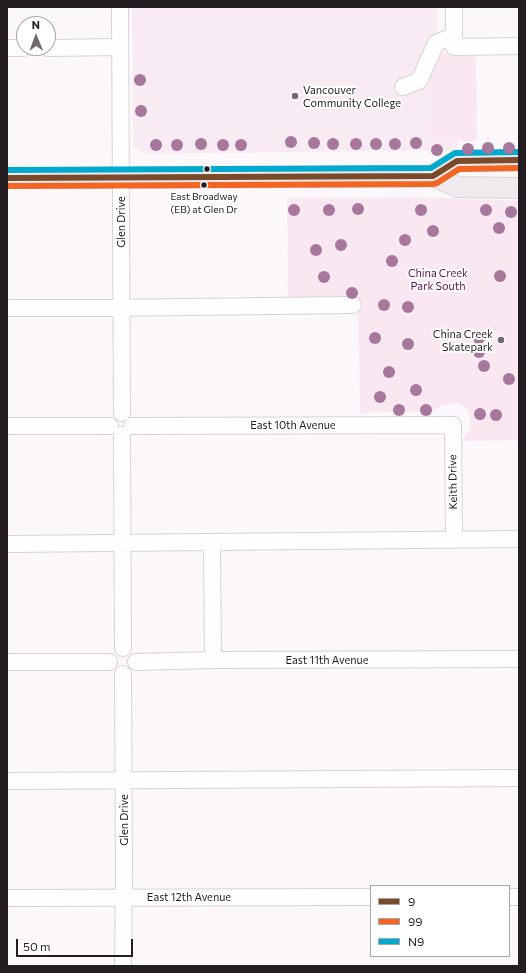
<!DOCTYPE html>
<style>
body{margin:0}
#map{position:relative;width:526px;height:973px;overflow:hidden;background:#fcf7fa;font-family:Commissioner,sans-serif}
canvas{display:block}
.frame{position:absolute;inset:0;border:8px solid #241d22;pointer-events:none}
.legend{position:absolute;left:370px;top:885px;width:140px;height:72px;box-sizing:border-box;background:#fff;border:1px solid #a7a5a7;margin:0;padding:5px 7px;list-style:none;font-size:12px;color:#241d22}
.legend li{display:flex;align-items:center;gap:8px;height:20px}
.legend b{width:20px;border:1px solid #a7a5a7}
.north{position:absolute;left:16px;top:16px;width:40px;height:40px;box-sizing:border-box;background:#fff;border:1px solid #a7a5a7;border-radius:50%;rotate:359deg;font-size:11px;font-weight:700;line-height:16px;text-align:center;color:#241d22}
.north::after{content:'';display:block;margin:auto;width:14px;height:18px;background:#70696e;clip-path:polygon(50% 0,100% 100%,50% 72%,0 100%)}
.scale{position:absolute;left:16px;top:939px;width:117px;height:18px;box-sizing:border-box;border:2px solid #241d22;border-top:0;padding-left:5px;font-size:12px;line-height:14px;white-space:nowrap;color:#241d22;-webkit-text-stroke:3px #fff;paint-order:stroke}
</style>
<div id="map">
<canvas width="526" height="973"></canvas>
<div class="frame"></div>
<ul class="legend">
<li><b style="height:5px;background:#7a4b2a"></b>9</li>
<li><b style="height:5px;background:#f26522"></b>99</li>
<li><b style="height:5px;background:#00a9ce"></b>N9</li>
</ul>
<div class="north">N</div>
<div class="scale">50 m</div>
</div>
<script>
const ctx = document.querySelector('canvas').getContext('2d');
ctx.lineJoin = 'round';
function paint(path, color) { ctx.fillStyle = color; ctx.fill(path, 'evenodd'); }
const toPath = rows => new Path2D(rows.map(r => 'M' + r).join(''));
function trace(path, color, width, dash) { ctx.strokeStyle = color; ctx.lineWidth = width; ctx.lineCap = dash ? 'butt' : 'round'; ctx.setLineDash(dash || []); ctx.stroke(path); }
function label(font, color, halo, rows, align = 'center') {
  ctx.font = font + ' Commissioner,sans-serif'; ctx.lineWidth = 4; ctx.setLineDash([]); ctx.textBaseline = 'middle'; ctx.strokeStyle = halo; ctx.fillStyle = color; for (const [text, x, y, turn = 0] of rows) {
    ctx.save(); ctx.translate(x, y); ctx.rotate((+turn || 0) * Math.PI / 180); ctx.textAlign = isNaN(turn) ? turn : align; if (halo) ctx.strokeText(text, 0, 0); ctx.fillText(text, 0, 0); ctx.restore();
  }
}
paint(toPath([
 [132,7,437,7,437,51,458,52,458,150,146,154,140,152,134,146,133,141]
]), '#f9ebf3');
paint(toPath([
 [429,54,476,54,477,141,430,141],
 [420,197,519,201,519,440,461,441,468,433,470,426,470,417,467,409,461,405,454,403,448,404,441,406,433,412,360,413,358,296,288,297,287,198]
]), '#f9e8f2');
const minor = toPath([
 [120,7,122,413],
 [454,7,454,47,519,46],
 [7,48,24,48],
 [48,48,119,47],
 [403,87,419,81,436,43,454,36],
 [7,308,103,308,353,305],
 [7,426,110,426],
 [132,426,453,425,454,540],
 [122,435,123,648],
 [212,542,213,660],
 [7,544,519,539],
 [7,662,109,662],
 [136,662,213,660,519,659],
 [123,674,124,877,123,966],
 [7,781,519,778],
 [509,897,519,897],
 [7,898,371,897]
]);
const major = toPath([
 [433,176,457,161,519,160],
 [7,178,142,178,433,176,458,187,519,188]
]);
trace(minor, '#d8d2d6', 18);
trace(major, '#d7d3d6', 22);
trace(minor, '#fffefe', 16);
trace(major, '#f0e9ed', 20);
trace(toPath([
 [7,178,433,176,457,161,519,160]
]), '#7a4b2a', 6);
trace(toPath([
 [7,186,433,184,437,183,459,169,519,168]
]), '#f26522', 6);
trace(toPath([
 [7,170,431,168,455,153,519,152]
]), '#00a9ce', 6);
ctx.fillStyle = '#a7789b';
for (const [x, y] of [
 [140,80],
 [141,111],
 [291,142],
 [314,143],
 [416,143],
 [201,144],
 [333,144],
 [356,144],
 [376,144],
 [395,144],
 [156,145],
 [177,145],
 [223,145],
 [241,145],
 [488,148],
 [509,148],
 [468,149],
 [437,150],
 [358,209],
 [294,210],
 [329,210],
 [421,210],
 [486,210],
 [511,212],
 [499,228],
 [433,231],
 [405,240],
 [341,245],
 [316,250],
 [392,261],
 [500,276],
 [324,277],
 [352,293],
 [384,305],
 [408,307],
 [375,338],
 [479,338],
 [408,344],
 [479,352],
 [484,366],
 [389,372],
 [509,379],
 [416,390],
 [380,397],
 [399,410],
 [426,410],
 [480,414],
 [496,415]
]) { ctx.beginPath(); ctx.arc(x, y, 6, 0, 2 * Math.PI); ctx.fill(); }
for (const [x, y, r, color] of [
 [295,96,4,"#70696e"],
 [207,169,3.5,"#241d22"],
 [204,185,3.5,"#241d22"],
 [501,340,4,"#70696e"]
]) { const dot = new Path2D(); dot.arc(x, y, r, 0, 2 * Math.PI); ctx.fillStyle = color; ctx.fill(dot); trace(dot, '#fff', 1.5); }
label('10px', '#241d22', '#fff', [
 ["East Broadway",204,197],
 ["(EB) at Glen Dr",204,210]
]);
label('11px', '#241d22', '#fff', [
 ["Vancouver",303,90],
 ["Community College",303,103],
 ["China Creek",493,334,"right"],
 ["Skatepark",493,347,"right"]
], 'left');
label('11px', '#241d22', '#fff', [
 ["Glen Drive",121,222,-90],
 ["East 10th Avenue",293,425],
 ["Keith Drive",453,482,-91],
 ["East 11th Avenue",327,660],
 ["Glen Drive",124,820,-90],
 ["East 12th Avenue",189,897]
]);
label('11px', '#62104e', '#fff', [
 ["China Creek",438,273],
 ["Park South",438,286]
]);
</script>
